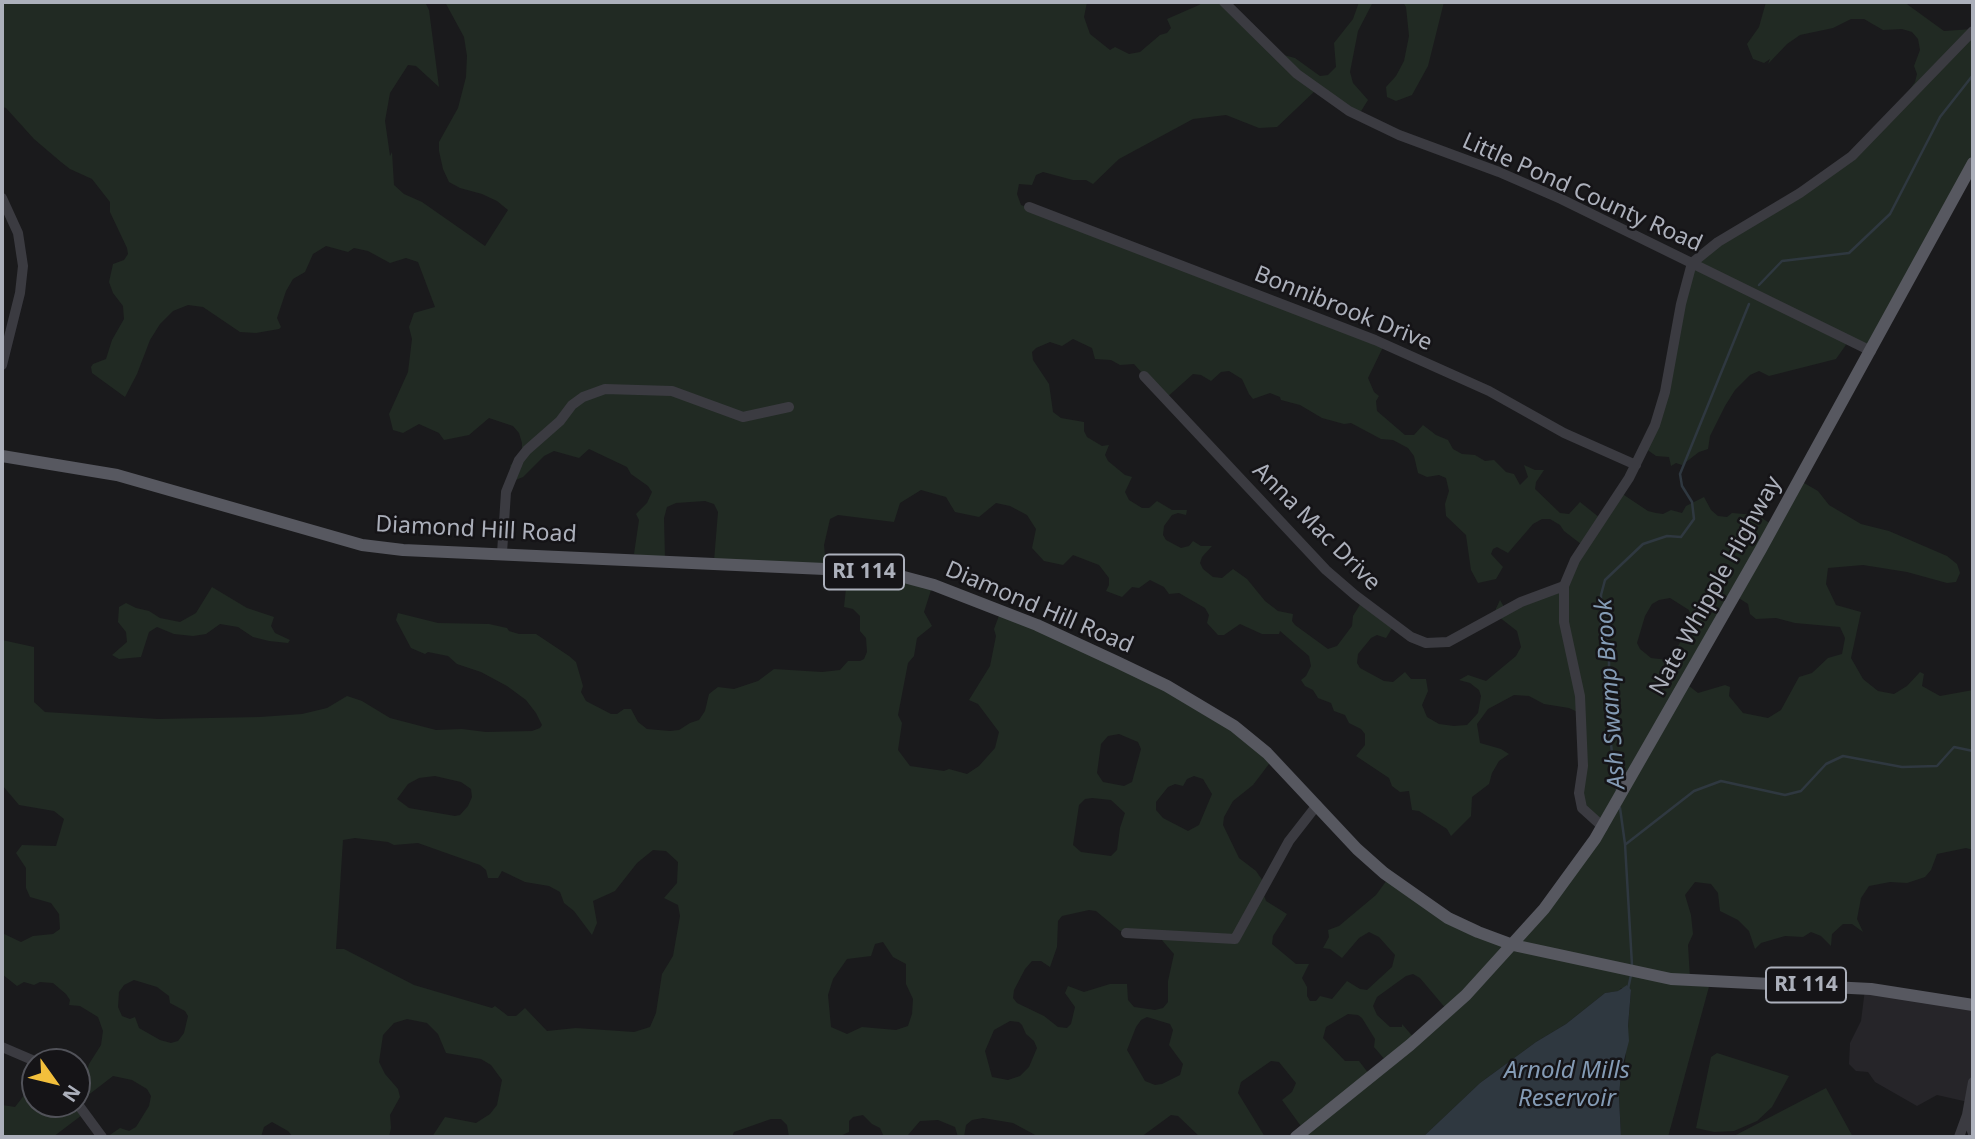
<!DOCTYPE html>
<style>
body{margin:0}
#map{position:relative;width:1975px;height:1139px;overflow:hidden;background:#1a1a1c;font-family:"Noto Sans",sans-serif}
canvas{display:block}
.frame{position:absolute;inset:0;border:4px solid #acb0bb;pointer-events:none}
.north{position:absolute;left:21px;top:1048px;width:70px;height:70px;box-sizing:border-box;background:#151417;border:2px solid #515259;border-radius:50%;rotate:124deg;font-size:19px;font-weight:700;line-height:28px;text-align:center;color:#acb0bb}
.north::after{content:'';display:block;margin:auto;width:24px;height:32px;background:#f2bf3c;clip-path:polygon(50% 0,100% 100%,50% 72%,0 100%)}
</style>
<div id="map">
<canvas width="1975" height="1139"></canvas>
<div class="frame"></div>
<div class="north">N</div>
</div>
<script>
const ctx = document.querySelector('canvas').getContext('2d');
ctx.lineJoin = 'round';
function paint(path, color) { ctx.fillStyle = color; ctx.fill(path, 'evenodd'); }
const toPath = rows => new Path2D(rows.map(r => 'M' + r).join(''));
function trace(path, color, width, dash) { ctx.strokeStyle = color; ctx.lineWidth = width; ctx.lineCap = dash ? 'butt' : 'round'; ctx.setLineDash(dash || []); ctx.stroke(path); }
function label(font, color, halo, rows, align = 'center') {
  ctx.font = font + ' "Noto Sans",sans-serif'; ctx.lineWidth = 5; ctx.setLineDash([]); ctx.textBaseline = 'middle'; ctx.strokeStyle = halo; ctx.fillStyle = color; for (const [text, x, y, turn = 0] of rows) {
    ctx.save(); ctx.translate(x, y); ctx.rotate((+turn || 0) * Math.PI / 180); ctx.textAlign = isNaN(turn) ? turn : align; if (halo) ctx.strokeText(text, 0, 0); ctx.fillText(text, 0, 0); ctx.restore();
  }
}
paint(toPath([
 [1865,989,1973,1005,1973,1082,1968,1102,1937,1095,1917,1106,1875,1082,1868,1072,1856,1071,1849,1064,1850,1043,1861,1021]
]), '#262529');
paint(toPath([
 [2,2,425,2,429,10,439,87,416,66,408,65,390,93,385,121,390,156,392,152,394,185,404,194,422,202,485,246,508,210,497,201,482,194,460,188,449,182,443,169,439,151,439,142,458,108,466,77,467,56,464,37,445,2,1087,2,1084,17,1090,34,1110,50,1115,47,1129,54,1140,52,1160,35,1167,33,1171,28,1167,19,1199,5,1203,2,1222,2,1276,53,1295,58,1320,76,1328,75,1336,67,1334,43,1353,19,1359,2,1373,2,1358,31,1350,72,1353,83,1368,100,1358,116,1316,90,1277,127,1259,128,1226,115,1193,119,1119,159,1093,184,1086,180,1073,180,1043,172,1036,175,1032,185,1019,184,1017,194,1021,205,1384,345,1368,378,1374,392,1379,396,1376,401,1377,411,1405,435,1414,435,1423,425,1436,435,1448,440,1453,449,1462,454,1475,455,1485,461,1494,460,1506,472,1514,474,1520,485,1528,477,1524,465,1535,470,1544,470,1536,482,1535,489,1560,513,1569,514,1580,502,1600,518,1618,491,1648,511,1656,513,1663,514,1671,510,1682,513,1686,506,1704,497,1711,510,1718,516,1727,517,1732,513,1757,515,1771,524,1797,479,1818,491,1829,505,1861,524,1889,531,1947,556,1957,564,1960,573,1956,582,1947,583,1907,572,1863,565,1828,568,1826,584,1836,605,1861,612,1851,658,1863,679,1878,691,1894,694,1907,686,1920,672,1924,674,1922,686,1940,696,1973,690,1973,850,1966,848,1937,854,1931,870,1925,877,1907,883,1890,882,1869,886,1861,898,1857,919,1863,932,1852,924,1843,924,1832,934,1831,946,1821,936,1811,932,1803,937,1785,936,1761,943,1755,949,1749,931,1738,920,1720,911,1718,893,1711,884,1695,882,1685,895,1691,915,1693,934,1688,945,1690,978,1710,983,1668,1137,1621,1137,1619,1097,1621,1072,1625,1063,1631,990,1621,988,1619,991,1605,993,1566,1024,1536,1042,1480,1083,1423,1137,1293,1137,1303,1129,1282,1100,1292,1092,1296,1083,1279,1062,1271,1061,1241,1082,1238,1093,1265,1137,1200,1137,1178,1116,1171,1115,1141,1137,1039,1137,1013,1123,983,1118,972,1120,966,1125,964,1137,958,1137,955,1127,938,1120,920,1121,908,1135,884,1137,880,1128,872,1124,863,1115,853,1117,849,1121,849,1132,838,1137,789,1137,787,1125,781,1119,771,1119,734,1132,732,1137,432,1137,445,1117,476,1123,490,1114,497,1105,502,1080,491,1065,481,1059,446,1053,438,1034,427,1023,407,1019,394,1023,383,1035,379,1062,385,1074,398,1089,400,1097,390,1115,391,1128,389,1137,293,1137,288,1131,272,1122,264,1127,261,1137,107,1137,120,1128,129,1131,136,1127,149,1106,151,1096,147,1089,132,1080,113,1076,78,1103,82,1115,53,1137,2,1137,2,1105,15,1107,35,1081,35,1104,77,1104,77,1084,84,1081,89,1064,101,1045,103,1031,98,1017,80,1006,69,1005,70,1000,66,994,53,983,40,982,34,985,24,982,17,986,2,974,2,933,21,942,33,936,53,934,60,929,59,914,51,903,30,897,26,888,26,868,16,853,22,845,56,846,64,819,54,811,19,805,3,786,2,640,34,647,34,702,45,712,158,719,260,717,302,714,327,708,347,696,362,701,390,718,436,730,462,729,486,732,532,731,540,728,542,725,536,713,526,700,507,686,481,672,457,664,448,656,428,652,425,654,411,648,396,620,398,613,438,623,489,624,507,628,509,631,519,634,536,634,569,656,576,662,583,686,581,692,586,701,611,714,617,714,624,709,631,709,638,722,647,729,670,731,679,730,690,723,699,720,705,711,709,694,718,687,734,689,758,681,774,669,822,672,840,670,848,661,860,661,864,659,867,652,866,638,860,631,860,616,853,609,844,607,848,569,932,587,924,612,932,626,917,638,914,656,908,663,898,715,902,723,898,750,910,766,944,771,949,769,967,774,979,766,995,748,999,732,978,704,969,700,990,666,996,636,994,629,1000,613,1112,662,1233,726,1272,760,1253,785,1233,801,1224,817,1223,825,1239,858,1256,871,1265,884,1262,890,1266,901,1287,914,1273,936,1272,944,1296,964,1309,964,1302,978,1307,987,1307,996,1310,1001,1316,1001,1320,996,1332,999,1347,981,1360,989,1367,990,1392,967,1395,955,1379,937,1369,932,1359,938,1342,958,1330,949,1323,948,1329,937,1328,930,1339,926,1376,895,1387,880,1511,945,1601,827,1582,806,1582,714,1569,708,1544,704,1529,696,1514,695,1488,709,1477,724,1480,743,1501,749,1509,754,1499,761,1492,773,1489,784,1472,797,1471,816,1451,836,1447,829,1419,811,1412,810,1409,791,1400,792,1392,786,1389,778,1356,756,1365,745,1365,734,1361,729,1349,723,1345,715,1334,711,1331,703,1318,698,1313,690,1305,686,1301,680,1306,676,1311,666,1309,656,1280,631,1279,634,1262,634,1240,624,1224,635,1218,635,1207,623,1209,615,1205,608,1179,593,1169,594,1164,587,1150,580,1139,588,1132,587,1122,597,1106,591,1109,585,1109,578,1099,565,1073,555,1063,565,1044,561,1032,548,1036,529,1027,515,1010,506,996,503,979,517,955,512,946,497,921,490,900,503,894,522,838,515,830,519,824,545,826,566,714,561,718,512,714,504,705,501,676,503,667,507,664,518,665,559,634,554,639,520,636,514,647,503,652,492,648,486,631,474,627,467,589,449,579,458,554,451,544,456,523,477,513,481,514,474,510,466,522,450,522,443,519,433,513,426,489,418,469,435,444,440,439,433,419,424,403,433,393,430,389,414,408,372,412,339,409,327,414,313,435,307,418,262,406,258,390,263,368,251,354,248,348,252,326,246,313,254,305,272,293,279,286,291,277,318,281,327,279,329,256,333,240,332,203,307,188,305,173,311,160,324,150,340,137,374,125,397,92,373,91,367,93,364,106,359,112,340,124,319,123,306,113,293,109,282,113,264,124,260,128,254,127,248,110,212,110,202,92,179,70,169,61,162,34,139,6,108,2,107],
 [1073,339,1092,348,1095,359,1111,360,1120,365,1134,364,1165,399,1193,374,1201,375,1211,381,1221,372,1229,371,1242,379,1249,394,1253,399,1270,393,1280,397,1281,400,1300,405,1322,418,1344,424,1351,423,1381,439,1393,440,1408,448,1414,456,1418,473,1427,477,1439,475,1446,478,1449,491,1445,504,1446,516,1466,535,1471,570,1478,583,1496,579,1503,567,1491,554,1493,549,1497,547,1508,553,1533,524,1542,519,1550,519,1560,525,1564,531,1581,544,1559,586,1504,607,1500,600,1494,613,1517,631,1521,647,1516,656,1486,681,1468,675,1459,680,1470,683,1479,690,1481,696,1478,713,1467,725,1454,726,1439,724,1427,717,1422,705,1428,691,1426,679,1411,679,1405,672,1393,682,1384,681,1360,668,1357,663,1358,654,1371,638,1377,635,1386,638,1394,625,1361,603,1353,616,1352,626,1337,646,1328,649,1295,625,1292,621,1293,614,1278,611,1265,601,1247,579,1233,569,1222,578,1213,577,1203,569,1200,563,1202,557,1212,546,1201,546,1193,541,1189,546,1181,548,1166,540,1163,535,1164,526,1172,515,1178,513,1186,515,1187,510,1172,510,1157,501,1149,508,1142,508,1129,500,1125,492,1132,477,1125,475,1108,461,1105,455,1109,445,1102,446,1087,437,1084,431,1084,422,1061,418,1053,412,1049,384,1033,360,1032,352,1036,348,1050,342,1062,346],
 [1734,595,1748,604,1750,614,1756,619,1776,618,1795,623,1840,627,1845,638,1842,654,1828,658,1812,673,1799,677,1781,710,1768,718,1743,713,1729,696,1730,687,1725,685,1698,693,1684,682],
 [1670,598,1689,610,1691,616,1687,630,1672,657,1668,660,1651,658,1640,649,1637,643,1645,616,1652,604,1659,600],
 [1119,734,1138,742,1141,749,1132,782,1124,786,1103,782,1097,773,1101,744,1108,736],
 [435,776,461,782,471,789,472,797,468,806,460,815,455,816,409,808,397,799,408,784,419,778],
 [1194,776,1203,779,1212,794,1199,825,1188,831,1163,818,1156,810,1156,802,1168,787,1175,784,1183,786,1187,779],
 [1092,798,1111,800,1125,813,1120,828,1117,850,1111,856,1081,852,1073,845,1079,805,1085,799],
 [355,838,388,842,394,845,418,843,480,865,486,870,488,878,498,878,502,871,525,882,549,886,560,892,564,903,574,911,592,935,597,923,593,901,615,891,637,863,653,850,666,851,678,862,677,883,664,898,678,905,680,916,673,956,662,974,656,1013,650,1027,634,1032,576,1028,547,1031,525,1008,516,1016,508,1016,495,1006,492,1008,414,985,344,949,336,949,343,840],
 [1089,910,1096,911,1120,931,1138,931,1161,939,1174,954,1168,981,1168,1002,1163,1008,1155,1010,1134,1007,1128,1000,1127,984,1110,984,1084,992,1068,986,1065,993,1075,1007,1071,1024,1067,1028,1058,1027,1044,1016,1017,1003,1013,998,1014,990,1025,969,1032,961,1041,961,1050,967,1057,947,1058,921,1062,916],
 [883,942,893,957,906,964,906,984,913,999,912,1014,908,1026,896,1030,862,1027,847,1034,831,1027,828,995,833,979,847,959,871,956,875,944],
 [1413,974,1420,978,1447,1010,1415,1039,1402,1024,1402,1027,1390,1027,1377,1015,1373,1006,1377,997,1406,976],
 [134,980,157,987,169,996,170,1003,185,1011,188,1016,184,1033,178,1041,171,1043,160,1040,139,1028,135,1017,130,1019,122,1016,118,1007,119,992,124,985],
 [1348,1014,1358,1015,1362,1018,1375,1039,1374,1047,1386,1061,1369,1074,1359,1061,1345,1061,1323,1038,1326,1027],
 [1147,1017,1170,1024,1173,1030,1169,1045,1183,1064,1180,1075,1162,1084,1155,1085,1145,1081,1127,1050,1136,1027,1141,1020],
 [1010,1021,1019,1022,1022,1025,1026,1034,1034,1041,1037,1048,1029,1067,1020,1076,1008,1080,992,1077,985,1051,994,1030],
 [1403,2,1444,2,1428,66,1412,95,1396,101,1387,97,1386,87,1396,76,1404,61,1409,36,1406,7],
 [1766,2,1904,2,1944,31,1973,29,1973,158,1868,348,1848,342,1836,359,1769,376,1759,371,1750,375,1735,390,1725,406,1710,436,1708,449,1699,452,1682,465,1676,463,1671,466,1669,457,1656,456,1642,446,1653,426,1691,264,1848,161,1896,109,1915,82,1917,74,1914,66,1920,50,1918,39,1912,32,1902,29,1883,30,1864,19,1851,19,1833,28,1800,35,1787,44,1768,64,1770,59,1764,63,1753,59,1747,44,1759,27],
 [212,587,247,608,274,617,271,626,275,633,290,640,288,643,269,641,253,637,238,627,220,624,206,634,193,636,174,634,157,627,149,632,141,657,119,659,112,655,127,642,126,632,118,622,119,607,126,603,136,608,149,611,160,618,180,622,196,613],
 [1717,1053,1789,1076,1772,1107,1757,1121,1734,1131,1714,1132,1696,1128,1711,1057],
 [1826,1088,1853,1137,1732,1137]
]), '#212a23');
paint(toPath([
 [1627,985,1631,990,1628,1026,1629,1041,1621,1072,1619,1097,1621,1137,1423,1137,1480,1083,1536,1042,1566,1024,1605,993,1618,991]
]), '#2f3840');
trace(toPath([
 [1759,285,1782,261,1849,253,1890,214,1940,117,1973,75],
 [1617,791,1609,729,1609,646,1601,626,1601,595,1605,580,1643,544,1667,536,1681,537,1694,519,1692,502,1682,486,1680,474,1749,304],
 [1620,808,1625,844,1632,965],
 [1626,844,1694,791,1721,781,1785,795,1801,791,1826,764,1843,756,1902,767,1937,766,1954,747,1973,751],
 [1628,989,1631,975]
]), '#2f3840', 2.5);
trace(toPath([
 [1224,2,1297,74,1349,111,1399,135,1499,172,1561,199,1871,351],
 [2,198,18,233,23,266,20,293,2,365],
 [1029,207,1375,340,1489,391,1564,433,1636,465],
 [1144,376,1326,570,1355,595,1411,637,1426,643,1448,642,1521,602,1564,586],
 [502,553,506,492,519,460,527,450,560,421,572,405,583,397,605,389,672,391,743,417,789,407],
 [1603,827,1582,808,1579,793,1583,766,1580,696,1564,622,1564,586,1575,560,1629,478,1655,425,1665,392,1681,304,1692,263,1718,242,1800,193,1852,156,1973,31],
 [1126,933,1235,939,1289,841,1317,805],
 [2,1047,37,1062],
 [77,1103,102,1137],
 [1967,1115,1973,1082],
 [1959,1137,1967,1115,1973,1134]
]), '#3b3b41', 10);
trace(toPath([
 [2,456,117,475,362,545,403,550,847,570,904,577,934,585,1037,625,1117,662,1167,686,1234,726,1267,753,1357,849,1384,873,1448,918,1478,932,1513,945,1671,979,1871,989,1973,1005],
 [1296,1137,1410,1045,1466,995,1544,909,1595,839,1761,549,1973,163]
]), '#575860', 12);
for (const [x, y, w] of [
 [864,572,80],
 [1806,985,80]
]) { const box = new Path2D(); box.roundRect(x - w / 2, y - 17.5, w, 35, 5); ctx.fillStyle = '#151417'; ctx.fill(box); trace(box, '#acb0bb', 2); }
label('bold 21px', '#acb0bb', null, [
 ["RI 114",864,572],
 ["RI 114",1806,985]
]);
label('23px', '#acb0bb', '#151417', [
 ["Little Pond County Road",1582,193,24],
 ["Bonnibrook Drive",1343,309,22],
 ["Anna Mac Drive",1316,527,45],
 ["Diamond Hill Road",476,530,3],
 ["Nate Whipple Highway",1716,586,-61],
 ["Diamond Hill Road",1039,608,23]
]);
label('italic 24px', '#849bb5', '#151417', [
 ["Ash Swamp Brook",1611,694,-94],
 ["Arnold Mills",1567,1071],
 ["Reservoir",1567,1099]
]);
</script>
